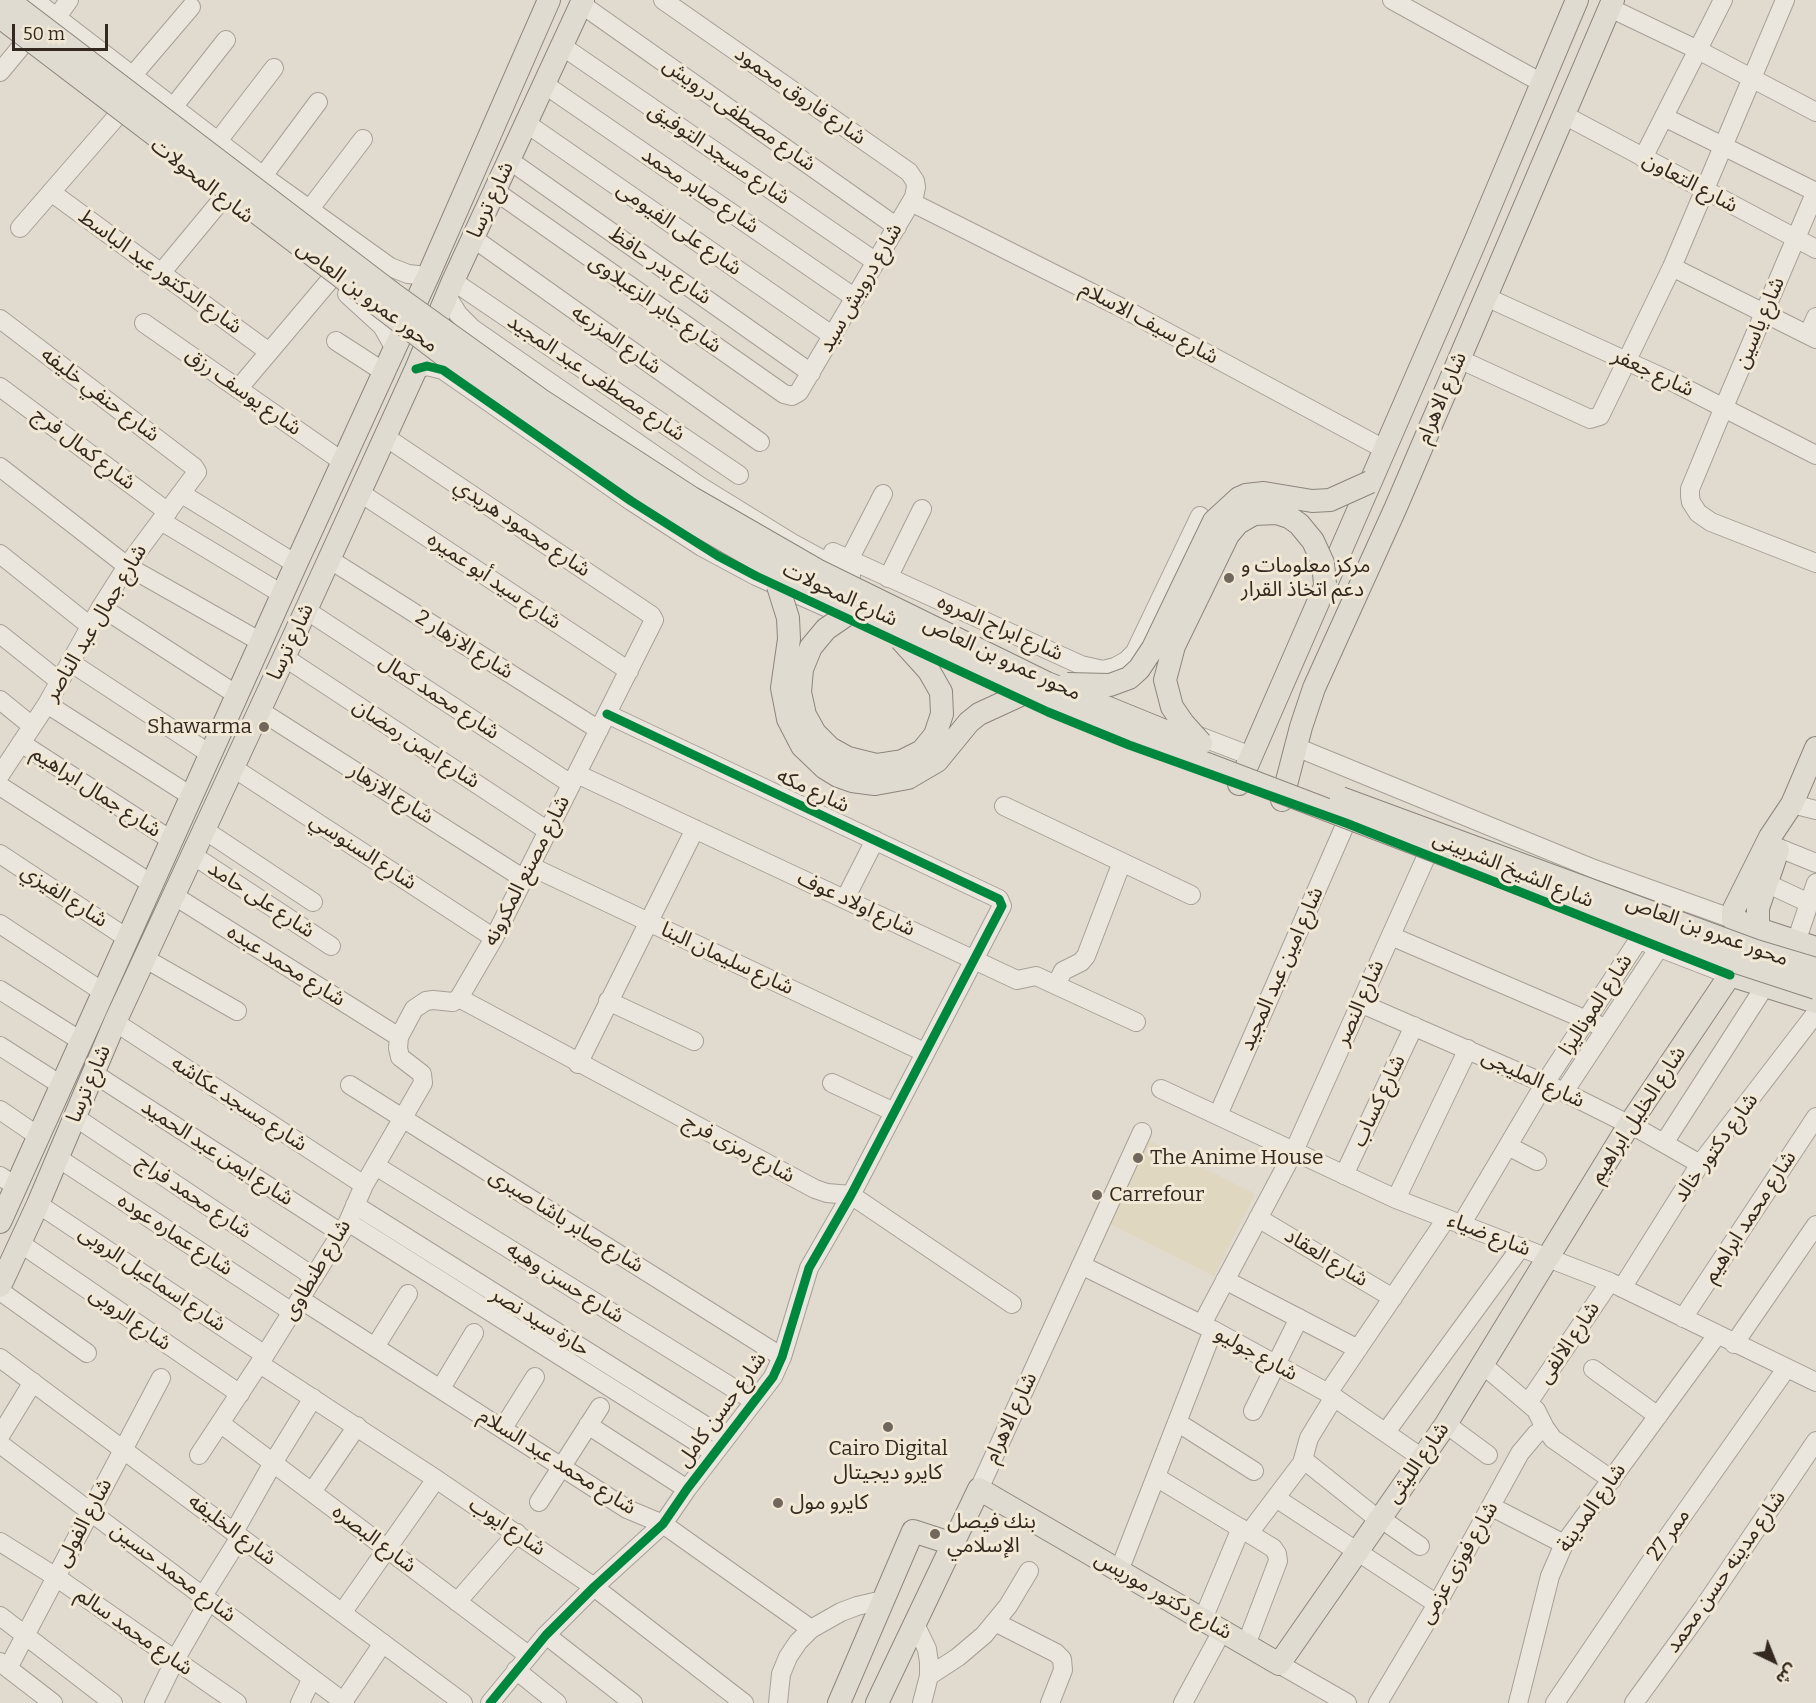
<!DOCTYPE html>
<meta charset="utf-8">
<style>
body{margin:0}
#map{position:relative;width:1816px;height:1703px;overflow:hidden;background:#e1dace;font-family:Bitter,"Noto Sans Arabic",serif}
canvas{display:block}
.north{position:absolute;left:1744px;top:1631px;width:60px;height:60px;-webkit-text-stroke:4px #f1e8d5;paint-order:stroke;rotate:137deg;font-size:16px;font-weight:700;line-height:24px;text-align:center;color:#342920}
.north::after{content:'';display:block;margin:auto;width:21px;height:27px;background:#342920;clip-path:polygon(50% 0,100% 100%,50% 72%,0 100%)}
.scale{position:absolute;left:12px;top:24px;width:96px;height:27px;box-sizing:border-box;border:3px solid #342920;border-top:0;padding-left:8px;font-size:18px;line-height:21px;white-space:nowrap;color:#342920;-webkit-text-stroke:4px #f1e8d5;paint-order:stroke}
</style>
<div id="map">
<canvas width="1816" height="1703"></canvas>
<div class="north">ش</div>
<div class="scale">50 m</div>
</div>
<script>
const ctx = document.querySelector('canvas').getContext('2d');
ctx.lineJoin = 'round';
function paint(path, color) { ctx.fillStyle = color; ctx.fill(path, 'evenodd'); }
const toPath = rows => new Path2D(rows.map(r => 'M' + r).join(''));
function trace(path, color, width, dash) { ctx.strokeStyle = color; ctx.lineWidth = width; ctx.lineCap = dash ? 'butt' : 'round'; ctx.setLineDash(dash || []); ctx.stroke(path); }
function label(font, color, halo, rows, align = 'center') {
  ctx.font = font + ' Bitter,"Noto Sans Arabic",serif'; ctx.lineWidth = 6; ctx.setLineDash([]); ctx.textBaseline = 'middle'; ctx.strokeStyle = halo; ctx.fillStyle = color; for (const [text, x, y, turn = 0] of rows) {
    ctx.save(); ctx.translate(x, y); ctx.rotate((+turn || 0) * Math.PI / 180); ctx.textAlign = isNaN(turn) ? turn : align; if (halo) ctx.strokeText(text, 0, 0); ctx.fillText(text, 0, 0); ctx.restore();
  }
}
paint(toPath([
 [1134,1133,1255,1194,1214,1276,1092,1215]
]), '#dfd7c0');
const minor = toPath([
 [34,0,263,176,390,267,408,274,428,276],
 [1392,0,1542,83],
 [581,4,897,227],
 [1610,8,1698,50,1816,112],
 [57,17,69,0],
 [562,46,876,262],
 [0,72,25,42],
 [133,75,191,7],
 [544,84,855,298],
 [174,106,226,40],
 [1564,115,1816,249],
 [1664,117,1816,192],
 [526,123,833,336],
 [218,141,274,68],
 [1643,158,1723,0],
 [509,160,811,373],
 [263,176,318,102],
 [495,191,784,394,792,396,799,392,914,197,916,187,915,181,909,172,663,0],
 [1816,191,1724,407,1690,489,1690,496,1691,502,1698,513,1711,522,1816,563],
 [51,192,269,352],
 [911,202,1126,310,1384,449],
 [309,210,363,139],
 [20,228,118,115],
 [473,238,760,442],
 [1672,267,1816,339],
 [161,273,224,197],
 [453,281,739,475],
 [347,294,382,326,394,347],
 [447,296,458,314,473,329,698,485,792,543,851,575],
 [1486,297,1677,384,1816,455],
 [0,319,194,467,197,472,127,566,101,607,47,704,0,775],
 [144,323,343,462],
 [1808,335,1816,317],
 [336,341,384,372],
 [1459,359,1590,419,1600,416,1672,267,1785,0],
 [416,369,427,366,443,370,631,501,702,547,756,576,828,608],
 [0,387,168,512],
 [238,389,330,280],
 [0,467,127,566,261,642],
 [359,492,629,671],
 [182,494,296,564],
 [161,521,282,594],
 [833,552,1081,665,1103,670,1115,667,1126,661,1135,652,1200,516],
 [0,554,90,626],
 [329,559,599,730],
 [849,560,883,494],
 [888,578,922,509],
 [101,607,237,695],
 [306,610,571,784],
 [0,634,59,681],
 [284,657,548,831],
 [70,662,210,754],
 [0,700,32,726],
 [47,704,191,796],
 [259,710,524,879],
 [1191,733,1251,756],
 [21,743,171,840],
 [1296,747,1594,869,1733,919],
 [232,767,494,938],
 [577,774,1017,980,1036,976,1136,1022],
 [0,786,152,884],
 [1792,804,1816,810],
 [1004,806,1191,895],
 [203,829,313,902],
 [1779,848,1816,863],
 [0,854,127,938],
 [191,854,331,946],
 [530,866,924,1052],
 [1766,883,1809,903],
 [173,895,399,1037],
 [845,899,875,840],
 [0,924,103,992],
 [1391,936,1605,1028],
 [1642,941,1730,975],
 [1796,942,1816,883],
 [144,958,237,1011],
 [1056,985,1063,971,1081,962,1086,956,1122,862],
 [0,990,81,1041],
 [459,998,815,1189,827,1193,851,1195,1012,1304],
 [608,1001,694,1041],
 [1360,1003,1564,1092,1644,1132,1700,1164],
 [115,1022,364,1185],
 [0,1046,61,1085],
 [578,1064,695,829],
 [93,1073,341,1233],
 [832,1083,894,1112],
 [350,1085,782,1357],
 [1161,1089,1396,1199,1610,1282,1816,1382],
 [1564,1092,1659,948],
 [0,1110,38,1136],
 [1218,1115,1346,823],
 [75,1117,314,1277],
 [1664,1143,1765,986],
 [1508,1146,1537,1161],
 [58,1158,292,1312],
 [376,1166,754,1401],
 [1344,1175,1414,1026],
 [0,1176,17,1187],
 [1396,1199,1468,1049],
 [38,1204,265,1355],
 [355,1205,725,1438],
 [1258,1218,1393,1298],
 [348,1222,714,1453],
 [1461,1225,1545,1083,1639,939],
 [20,1243,240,1394],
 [1081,1265,1213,1330,1328,1393,1422,1458],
 [1225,1280,1358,1349],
 [1622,1288,1700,1164,1816,1013],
 [0,1291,87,1353],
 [300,1299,627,1509,663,1524,811,1629],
 [1683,1318,1816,1117],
 [1202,1324,1294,1151,1427,855],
 [1734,1344,1816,1225],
 [375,1347,408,1294],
 [0,1358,463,1703],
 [260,1364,436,1479,594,1587,744,1703],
 [1483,1365,1536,1410,1545,1428,1553,1439,1612,1480],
 [1593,1369,1658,1416],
 [441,1388,474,1333],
 [1328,1393,1446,1219],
 [1528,1403,1610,1282],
 [1253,1411,1299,1318],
 [1177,1422,1254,1471],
 [220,1423,528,1655],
 [1446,1424,1488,1455],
 [588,1425,687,1489],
 [503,1428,535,1377],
 [1386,1432,1521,1247],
 [0,1436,33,1382],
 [0,1444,345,1703],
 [199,1455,265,1355,348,1222,364,1185,423,1083,422,1074,400,1057,398,1048,399,1037,414,1009,426,1001,433,1000,453,1002,459,998,494,938,654,620,651,615,384,436],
 [1304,1460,1379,1520],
 [1156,1477,1273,1548,1277,1554,1278,1561,1246,1645],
 [979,1489,1142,1132],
 [312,1492,357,1426],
 [1276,1498,1437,1604],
 [539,1502,600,1407],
 [1492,1507,1564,1544],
 [1380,1518,1420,1546],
 [234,1532,273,1463,313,1398],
 [1249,1533,1302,1463,1309,1438,1334,1397],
 [0,1542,56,1577,237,1703],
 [1119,1571,1213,1330],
 [203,1596,240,1537],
 [457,1602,517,1533],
 [342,1613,436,1479],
 [0,1616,113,1703],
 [1203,1619,1241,1528],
 [995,1622,1056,1653,1062,1659,1063,1670,1050,1703],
 [915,1624,927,1649,929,1662,929,1676,922,1703],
 [546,1635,633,1703],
 [0,1662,53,1703],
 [1279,1664,1347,1703],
 [8,1668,161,1378],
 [516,1670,557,1703],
 [929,1676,958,1657,984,1635,1008,1606,1029,1571],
 [343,1702,383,1643],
 [154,1703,175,1660,209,1601],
 [300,1703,312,1678],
 [490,1703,546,1635,594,1587,663,1524,687,1489,773,1377,782,1357,809,1268,851,1195,1002,906,999,899,607,714],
 [778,1703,781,1674,788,1657,798,1642,811,1629,841,1612,857,1606,883,1600],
 [1183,1703,1222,1631],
 [1378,1703,1437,1604,1520,1453,1536,1434,1545,1428],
 [1518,1703,1550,1576,1564,1544,1717,1335],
 [1555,1703,1664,1542,1786,1369],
 [1634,1703,1703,1608,1816,1441]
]);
const major = toPath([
 [1816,748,1792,804,1770,837,1733,911,1733,919,1758,929,1816,948],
 [1239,784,1475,242,1577,0],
 [1282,800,1301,727,1314,688,1396,507,1613,0],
 [1758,929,1758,908,1778,850],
 [0,1222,296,564,428,276,549,0],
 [0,1286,38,1204,115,1022,306,610,416,369,453,281,583,0],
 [839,1703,913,1531,953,1544],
 [877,1703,979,1489,1279,1664,1446,1424,1629,1125,1730,975,1816,1002]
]);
trace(minor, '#a6a097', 20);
trace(major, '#8c857d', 24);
trace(minor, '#eae6de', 18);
trace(major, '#e0dbd1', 22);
const majorBridge = toPath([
 [8,0,396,296,488,362,541,400,692,498,817,570,1047,683,1192,742],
 [0,17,475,379,680,515,779,572,889,628,1076,714,1663,938,1816,988],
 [778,586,788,618,789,639,782,688,788,719,802,746,825,768,838,776,852,781,875,784,908,778,937,761,969,722,979,714,1029,691],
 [845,616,826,629,811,647,802,669,800,692,805,715,815,733,830,748,848,758,876,765,902,761,922,751,935,735,942,714,941,692,929,671,901,640],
 [1067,684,1110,685,1129,678,1139,669,1153,648,1214,521,1239,498,1246,495,1264,493,1312,501,1330,500,1370,482],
 [1201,743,1183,723,1172,707,1165,680,1174,646,1228,535,1238,523,1254,514,1277,513,1289,517,1299,524,1313,541,1323,563,1325,584],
 [1341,798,1756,951,1816,969]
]);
trace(majorBridge, '#8c857d', 24, []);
trace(majorBridge, '#e0dbd1', 22);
trace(toPath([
 [416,369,427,366,443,370,631,501,718,556,756,576,1048,712,1129,745,1346,823,1730,975],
 [490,1703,546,1635,594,1587,663,1524,687,1489,773,1377,782,1357,809,1268,851,1195,1002,906,999,899,607,714]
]), '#00873e', 9);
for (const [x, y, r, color] of [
 [1229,578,6,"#71675d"],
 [264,727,6,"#71675d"],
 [1138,1158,6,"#71675d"],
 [1097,1195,6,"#71675d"],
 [888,1427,6,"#71675d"],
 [778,1503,6,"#71675d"],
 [935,1534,6,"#71675d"]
]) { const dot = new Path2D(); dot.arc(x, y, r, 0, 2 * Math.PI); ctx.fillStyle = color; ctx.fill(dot); trace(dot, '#f1e8d5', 2); }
label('21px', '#342920', '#f1e8d5', [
 ["شارع فاروق محمود",800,96,35],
 ["شارع مصطفى درويش",739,115,35],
 ["شارع مسجد التوفيق",719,154,34],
 ["شارع المحولات",202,181,38],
 ["شارع التعاون",1690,183,28],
 ["شارع صابر محمد",700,191,34],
 ["شارع ترسا",491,200,-65],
 ["شارع على الفيومى",679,229,35],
 ["شارع بدر حافظ",660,266,35],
 ["شارع الدكتور عبد الباسط",160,272,36],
 ["شارع درويش سيد",861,288,-60],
 ["محور عمرو بن العاص",367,297,37],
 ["شارع جابر الزعبلاوى",655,304,35],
 ["شارع سيف الاسلام",1149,323,28],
 ["شارع ياسين",1760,323,-67],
 ["شارع المزرعه",616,340,35],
 ["شارع جعفر",1653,373,25],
 ["شارع مصطفى عبد المجيد",596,378,34],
 ["شارع يوسف رزق",243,392,35],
 ["شارع حنفي خليفه",100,395,37],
 ["شارع الاهرام",1442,398,-67],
 ["شارع كمال فرج",84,449,37],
 ["شارع محمود هريدي",522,528,34],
 ["شارع سيد أبو عميره",494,581,34],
 ["شارع المحولات",840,595,25],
 ["شارع جمال عبد الناصر",96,623,-59],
 ["شارع ابراج المروه",1000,628,24],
 ["شارع ترسا",291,642,-65],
 ["شارع الازهار 2",464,645,32],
 ["محور عمرو بن العاص",1002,659,25],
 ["شارع محمد كمال",439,697,33],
 ["شارع ايمن رمضان",416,744,33],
 ["شارع مكه",813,791,25],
 ["شارع جمال ابراهيم",96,792,33],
 ["شارع الازهار",391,794,32],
 ["شارع السنوسي",363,852,33],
 ["شارع الشيخ الشربينى",1513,870,22],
 ["شارع مصنع المكرونه",527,871,-63],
 ["شارع الفيزي",64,896,33],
 ["شارع على حامد",261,900,33],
 ["شارع اولاد عوف",856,904,25],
 ["محور عمرو بن العاص",1707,931,20],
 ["شارع سليمان البنا",727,959,25],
 ["شارع محمد عبده",286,966,32],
 ["شارع امين عبد المجيد",1282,969,-66],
 ["شارع النصر",1360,1003,-66],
 ["شارع الموناليزا",1596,1005,-57],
 ["شارع المليجى",1533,1079,25],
 ["شارع ترسا",89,1084,-67],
 ["شارع كساب",1379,1101,-65],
 ["شارع مسجد عكاشه",239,1104,33],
 ["شارع الخليل ابراهيم",1638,1115,-57],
 ["شارع دكتور خالد",1716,1148,-54],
 ["شارع رمزى فرج",739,1149,28],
 ["شارع ايمن عبد الحميد",217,1153,33],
 ["شارع محمد فراج",194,1197,34],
 ["شارع محمد ابراهيم",1750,1217,-57],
 ["شارع صابر باشا صبرى",566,1221,32],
 ["شارع عماره عوده",175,1235,33],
 ["شارع ضياء",1489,1235,21],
 ["شارع العقاد",1326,1258,31],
 ["شارع طنطاوى",317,1270,-59],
 ["شارع اسماعيل الروبى",152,1279,34],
 ["شارع حسن وهبه",565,1283,32],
 ["شارع الروبى",130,1319,35],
 ["حارة سيد نصر",540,1322,32],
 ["شارع الالفى",1569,1343,-56],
 ["شارع جوليو",1256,1354,29],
 ["شارع حسن كامل",722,1410,-54],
 ["شارع الاهرام",1011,1418,-65],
 ["شارع محمد عبد السلام",557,1462,32],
 ["شارع الليثى",1418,1463,-55],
 ["شارع المدينة",1592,1508,-55],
 ["شارع الفولى",84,1523,-62],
 ["شارع ايوب",507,1527,34],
 ["شارع الخليفه",232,1530,37],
 ["ممر 27",1669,1535,-55],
 ["شارع البصره",374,1539,37],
 ["شارع فوزى عزمى",1459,1563,-60],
 ["شارع مدينه حسن محمد",1726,1572,-55],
 ["شارع محمد حسين",173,1573,37],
 ["شارع دكتور موريس",1163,1596,30],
 ["شارع محمد سالم",134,1632,35]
]);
label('21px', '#342920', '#f1e8d5', [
 ["مركز معلومات و",1241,566],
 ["دعم اتخاذ القرار",1241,590],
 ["Shawarma",252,727,"right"],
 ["The Anime House",1150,1158],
 ["Carrefour",1109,1195],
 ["Cairo Digital",888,1449,"center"],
 ["كايرو ديجيتال",888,1473,"center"],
 ["كايرو مول",790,1503],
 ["بنك فيصل",947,1522],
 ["الإسلامي",947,1546]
], 'left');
</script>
